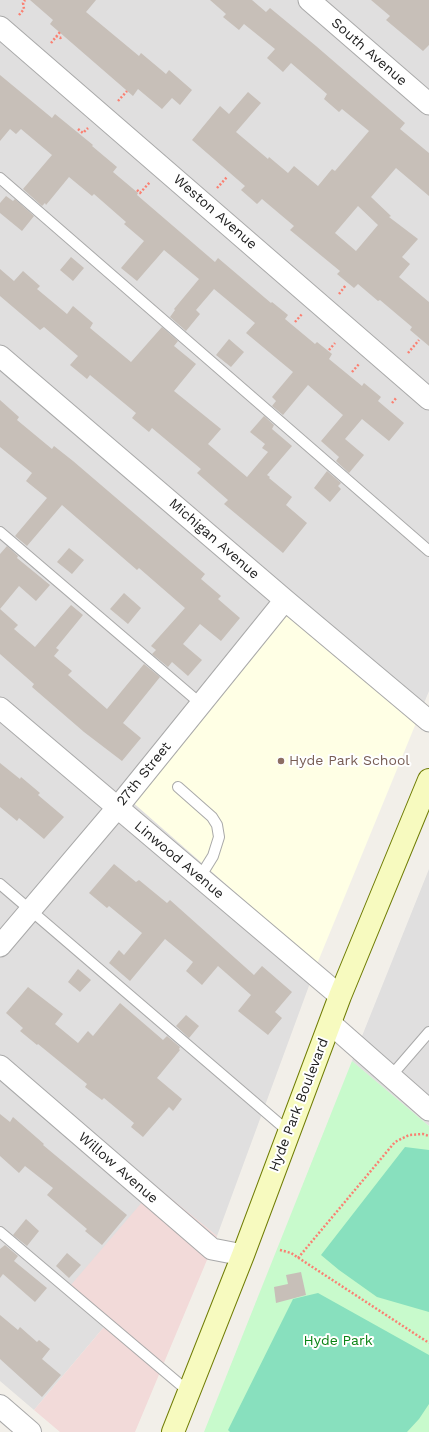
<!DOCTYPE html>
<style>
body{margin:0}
canvas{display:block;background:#f2efe9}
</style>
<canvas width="429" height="1432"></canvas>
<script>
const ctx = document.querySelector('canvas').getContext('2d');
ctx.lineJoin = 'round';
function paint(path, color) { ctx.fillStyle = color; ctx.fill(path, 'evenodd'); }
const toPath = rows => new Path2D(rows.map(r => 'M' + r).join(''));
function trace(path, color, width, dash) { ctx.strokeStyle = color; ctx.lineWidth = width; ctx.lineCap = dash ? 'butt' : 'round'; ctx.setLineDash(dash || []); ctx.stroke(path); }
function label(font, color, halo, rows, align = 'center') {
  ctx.font = font + ' "Work Sans",sans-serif'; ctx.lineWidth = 4; ctx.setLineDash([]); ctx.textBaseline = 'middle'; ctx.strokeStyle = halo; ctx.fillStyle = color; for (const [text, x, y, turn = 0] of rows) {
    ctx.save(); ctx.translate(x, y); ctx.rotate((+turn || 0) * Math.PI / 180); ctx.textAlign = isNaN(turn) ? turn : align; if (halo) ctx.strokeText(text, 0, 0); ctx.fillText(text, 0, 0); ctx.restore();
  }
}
paint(toPath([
 [0,0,429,0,429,691,416,723,129,799,317,964,217,1236,155,1186,109,1321,34,1410,0,1381],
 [429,869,429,1126,352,1061]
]), '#e0dfdf');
paint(toPath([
 [156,1186,217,1236,135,1432,60,1432,34,1410,109,1321,70,1286]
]), '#f2dad9');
paint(toPath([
 [285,612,416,723,317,964,129,799]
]), '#ffffe5');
paint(toPath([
 [352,1061,429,1126,429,1432,204,1432]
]), '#c8facc');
paint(toPath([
 [405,1147,429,1150,429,1312,377,1297,339,1270,321,1255],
 [318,1293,429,1355,429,1404,419,1419,407,1432,230,1432,228,1430,293,1299]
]), '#88e0be');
paint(toPath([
 [30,0,96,0,86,12,139,56,141,53,166,74,169,70,192,90,180,105,172,98,162,109,138,89,133,96,50,24,53,20],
 [210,0,252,0,266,12,270,8,316,46,405,123,400,129,429,153,429,196,396,168,371,197,391,216,389,217,418,239,402,257,410,264,399,277,429,302,429,346,410,330,412,327,380,300,378,301,358,284,354,288,337,274,340,271,290,230,294,226,262,199,257,204,241,190,245,186,192,140,220,106,229,114,248,92,261,103,236,132,268,159,269,157,288,173,294,166,318,186,332,169,335,171,369,131,342,109,339,112,324,99,327,94,291,63,283,72,267,58,275,49,244,24,239,30,223,17,226,14],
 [358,206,378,225,356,251,335,233],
 [371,0,429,0,429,45,423,51,386,20,390,16],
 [0,75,52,118,55,114,93,145,92,146,117,167,113,172,138,193,137,195,215,262,218,258,271,303,272,302,288,315,285,319,315,344,317,342,332,354,329,359,362,386,364,383,381,397,378,401,404,423,389,441,362,419,345,439,364,455,349,473,336,461,339,457,321,441,343,415,308,385,283,415,272,406,276,401,272,397,293,372,246,333,255,323,214,289,196,310,200,314,186,331,170,317,175,310,174,309,199,279,164,250,137,281,121,268,144,241,124,224,126,222,94,194,92,196,69,177,46,205,45,203,42,206,23,189,52,155,21,129,16,134,10,129,0,141],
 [6,196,13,201,15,199,34,216,22,231,0,213,0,203],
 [71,257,84,268,73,281,60,270],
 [0,269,14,281,23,271,40,286,37,289,67,314,73,306,93,323,90,328,131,362,162,327,178,341,174,346,196,364,174,391,221,429,208,444,247,477,268,452,262,448,265,444,250,432,264,416,274,425,272,429,292,446,267,475,270,477,269,478,292,497,286,505,307,523,283,553,224,504,228,500,197,473,201,469,152,428,149,432,132,418,136,413,90,375,87,379,70,365,78,356,44,327,40,330,0,296],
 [229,339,244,352,231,367,216,355],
 [0,400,19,417,17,420,52,449,54,446,73,461,205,574,201,579,221,596,218,599,240,618,221,641,200,624,183,644,202,660,188,676,172,662,168,667,152,654,156,650,151,646,185,608,139,568,137,570,62,505,27,546,15,536,47,498,26,481,32,473,0,447],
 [327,471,341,483,338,486,341,489,330,502,314,488],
 [7,546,18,556,17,558,50,585,36,601,19,586,0,609,0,554],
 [69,548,84,560,72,574,57,562],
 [124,593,141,608,128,624,110,609],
 [71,605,83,615,56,648,59,650,54,656,72,671,68,675,107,709,144,664,160,677,123,723,141,738,122,761,84,732,32,687,34,684,0,654,0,609,18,625,14,629,35,647],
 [0,763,20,779,21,777,40,793,38,795,64,817,44,839,19,818,17,821,0,807],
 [114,864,136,882,139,880,167,903,170,900,254,975,262,966,292,992,275,1012,282,1018,268,1035,238,1011,251,995,218,966,202,985,186,971,193,962,165,939,130,981,109,963,119,950,124,955,142,933,109,906,107,908,89,893],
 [78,969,91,980,80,992,68,982],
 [28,987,63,1014,55,1024,78,1043,88,1031,93,1036,120,1003,163,1040,167,1036,180,1047,179,1049,180,1050,157,1078,182,1099,173,1111,169,1107,143,1137,131,1127,134,1123,104,1098,102,1100,85,1087,87,1084,38,1044,37,1045,20,1031,23,1028,6,1013],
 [186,1015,199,1026,189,1038,176,1026],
 [0,1114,10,1122,13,1117,44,1144,43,1145,127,1215,102,1245,85,1231,87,1229,47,1195,53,1188,25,1166,19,1173,0,1156],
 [26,1219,39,1231,27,1246,13,1235],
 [5,1245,18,1256,14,1261,47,1288,35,1302,3,1274,0,1278,0,1249],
 [67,1253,81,1265,69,1278,56,1266],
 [301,1272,306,1295,276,1303,274,1287,288,1284,286,1275],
 [0,1315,18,1330,20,1327,37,1342,39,1340,50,1349,42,1359,61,1375,42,1397,0,1359]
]), '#c7bfb8');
const service = toPath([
 [0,178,429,551],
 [0,532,201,704],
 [178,787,212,817,217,825,219,837,213,856,200,877],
 [0,884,289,1132],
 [391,1076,429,1032],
 [0,1232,189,1392]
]);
const minor = toPath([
 [309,0,429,104],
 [0,27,429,399],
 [0,356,285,600,429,721],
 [0,708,340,996],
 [0,946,117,808,285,600],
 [330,1023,429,1110],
 [0,1066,212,1249,243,1255]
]);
const tertiary = toPath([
 [0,1406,30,1432]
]);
const secondary = toPath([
 [173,1432,243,1255,340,996,429,780]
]);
trace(service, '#a9a9a9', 12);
trace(minor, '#a9a9a9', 23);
trace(tertiary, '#a9a9a9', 24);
trace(secondary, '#707d05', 24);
trace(toPath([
 [19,15,24,9,23,3,25,0],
 [56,36,60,38,63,37],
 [51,43,60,32],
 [118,101,127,91],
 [78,129,83,133,88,128],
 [217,188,227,177],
 [137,190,140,193,150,182],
 [339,294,346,285],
 [295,322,302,314],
 [329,350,335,343],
 [408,353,419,340],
 [352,372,359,364],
 [392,403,397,397],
 [280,1250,291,1253,429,1343],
 [298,1258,395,1142,409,1135,423,1134,429,1136]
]), '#fa8072', 2.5, [2, 2]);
trace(service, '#fff', 10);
trace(minor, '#fff', 21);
trace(tertiary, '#fff', 22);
trace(secondary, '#f7fabf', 22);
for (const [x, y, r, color] of [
 [281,761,4,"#8d6e63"]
]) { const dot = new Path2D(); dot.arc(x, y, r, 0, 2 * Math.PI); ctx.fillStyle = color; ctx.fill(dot); trace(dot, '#fff', 1.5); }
label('14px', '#222', '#fff', [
 ["South Avenue",369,52,41],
 ["Weston Avenue",215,212,41],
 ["Michigan Avenue",214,539,41],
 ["27th Street",144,774,-51],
 ["Linwood Avenue",179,860,40],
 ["Hyde Park Boulevard",299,1105,-69],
 ["Willow Avenue",118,1168,41]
]);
label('14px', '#785e54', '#fff', [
 ["Hyde Park School",289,761]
], 'left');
label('14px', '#0c8416', '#fff', [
 ["Hyde Park",338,1341]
]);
</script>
